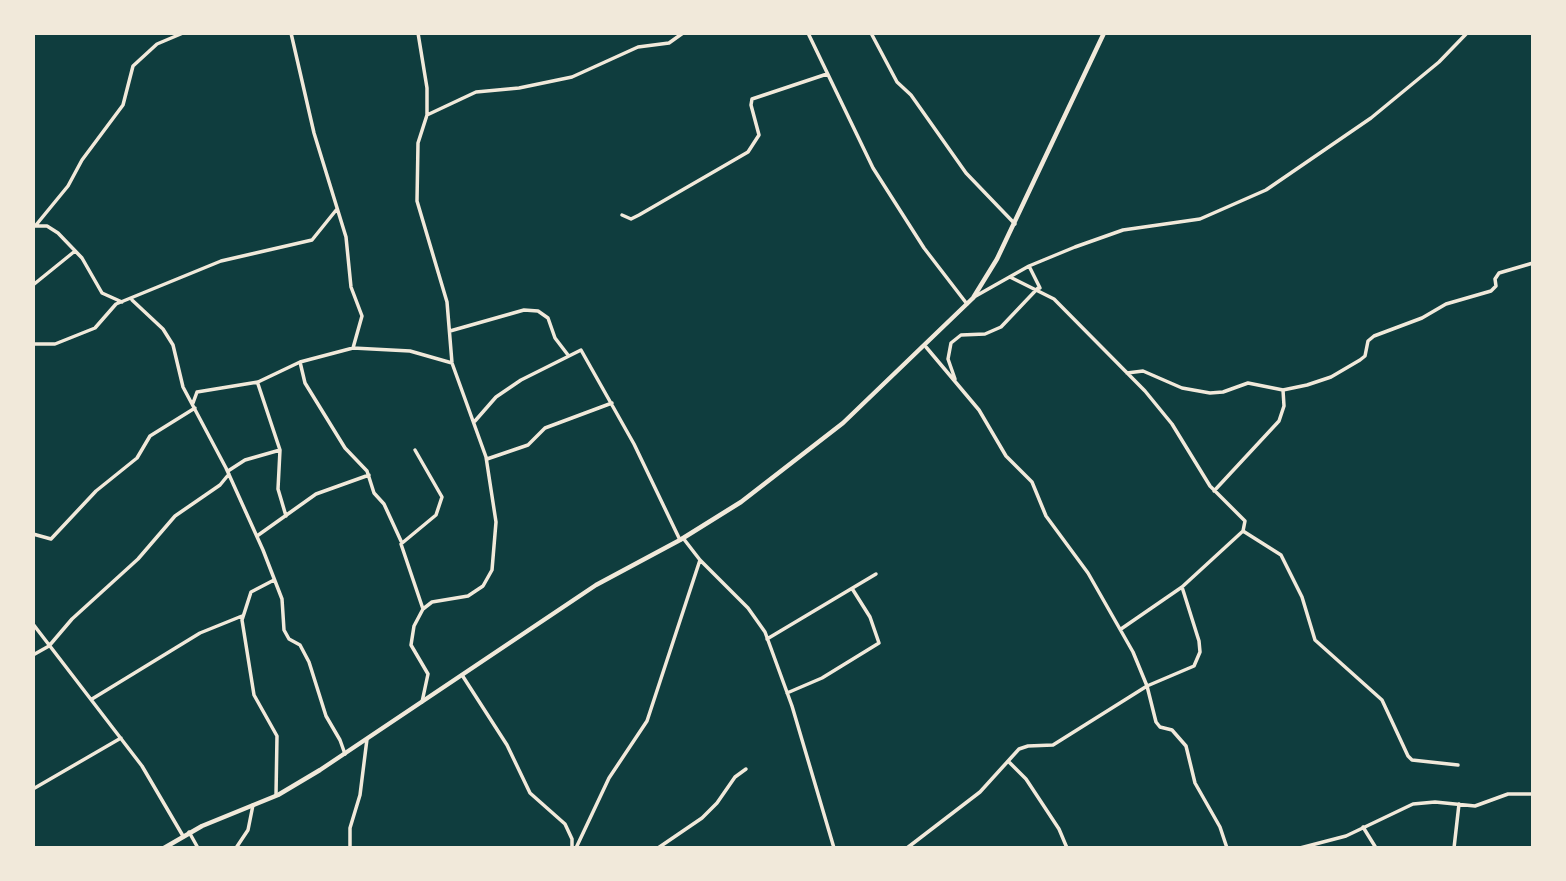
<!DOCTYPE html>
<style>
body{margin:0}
#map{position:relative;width:1566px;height:881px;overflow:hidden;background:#0f3d3e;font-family:Inter,sans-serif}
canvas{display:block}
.frame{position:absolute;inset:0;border:35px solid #f1e9da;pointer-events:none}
</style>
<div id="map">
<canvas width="1566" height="881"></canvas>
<div class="frame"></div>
</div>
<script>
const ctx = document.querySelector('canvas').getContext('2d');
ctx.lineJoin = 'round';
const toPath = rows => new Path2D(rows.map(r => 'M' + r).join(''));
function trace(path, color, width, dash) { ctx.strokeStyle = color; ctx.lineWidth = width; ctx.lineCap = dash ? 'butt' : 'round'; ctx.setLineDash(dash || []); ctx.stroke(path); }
trace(toPath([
 [291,33,314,133,346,237,351,287,362,316,353,348],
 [418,33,427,88,427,115,418,143,417,201,447,302,452,363,486,457,496,522,492,570,483,586,468,596,432,602,423,609,414,626,411,645,428,674,422,702],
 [808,33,873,168,924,248,967,304],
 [871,33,897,82,911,95,966,173,1015,224],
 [427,115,476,92,519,88,572,77,638,47,669,43,683,33],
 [622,215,631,219,639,215,748,152,759,135,751,105,752,99,827,74],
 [36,225,68,186,82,160,123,105,133,66,157,44,183,33],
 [33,226,47,226,58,233,82,258,102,293,122,302],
 [1029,266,1040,288],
 [1010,277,1054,299,1145,391,1172,424,1210,486,1245,521,1243,531,1182,587,1121,629],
 [33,285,75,251],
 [974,297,1029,266,1075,247,1123,230,1200,219,1266,190,1371,118,1439,62,1467,33],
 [132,300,163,329,173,345,183,387,226,468,263,550,282,599,284,630,289,639,300,645,309,662,326,716,340,740,345,754],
 [450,331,524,310,538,311,548,318,555,338,568,355],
 [33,344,55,344,95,328,116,304,221,261,312,240,337,209],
 [926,347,979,410,1006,456,1032,482,1046,516,1088,573,1133,652,1147,686,1156,722,1160,727,1172,730,1186,746,1195,783,1220,827,1227,848],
 [300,362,305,383,345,448,367,471,374,493,384,504,401,541],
 [1127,373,1143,371,1182,388,1210,393,1223,392,1248,383,1283,390,1307,385,1331,377,1360,360,1365,356,1368,341,1374,336,1422,318,1446,304,1491,291,1496,286,1495,279,1499,273,1533,263],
 [955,379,948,359,951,343,961,335,985,334,1001,327,1038,288],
 [258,384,280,450,278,489,286,516],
 [193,403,197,392,258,382,300,362,353,348,410,351,452,363],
 [475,421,496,397,521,380,581,350,634,444,680,540],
 [415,450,442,497,436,515,401,544,423,609],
 [487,459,528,445,545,428,612,403],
 [228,471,245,460,280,450],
 [1214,491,1279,421,1284,406,1283,390],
 [1243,531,1281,555,1302,597,1315,640,1382,700,1408,756,1412,760,1458,765],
 [33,534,51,539,96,491,137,458,150,436,195,408],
 [257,536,316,494,369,475],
 [683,538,700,560,748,608,765,632,792,706,834,848],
 [274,580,251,592,242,620,254,695,277,736,276,795],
 [33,624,142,766,183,836],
 [767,639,876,574],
 [33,655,49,646,72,619,138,559,175,516,220,485,229,474],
 [462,675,507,745,530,793,565,824,572,839,572,848],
 [787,693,822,678,879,643,870,617,853,590],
 [92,699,200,633,242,616],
 [1008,761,1026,779,1059,829,1067,848],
 [33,789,121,738],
 [1363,827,1376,848],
 [189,832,198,848],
 [236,848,248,830,253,805],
 [350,848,350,828,360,795,367,739],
 [576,848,609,778,647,721,700,560],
 [658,848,702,818,717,803,735,777,746,769],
 [907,848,980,792,1019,749,1028,746,1053,745,1147,686,1194,666,1200,652,1199,641,1182,587],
 [1300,848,1346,836,1413,804,1435,802,1475,806,1508,794,1533,794],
 [1454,848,1459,804]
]), '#f1e9da', 3.5);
trace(toPath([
 [164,848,202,826,278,795,320,770,596,585,680,540,741,502,843,423,973,298,997,259,1104,33]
]), '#f1e9da', 4.5);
</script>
